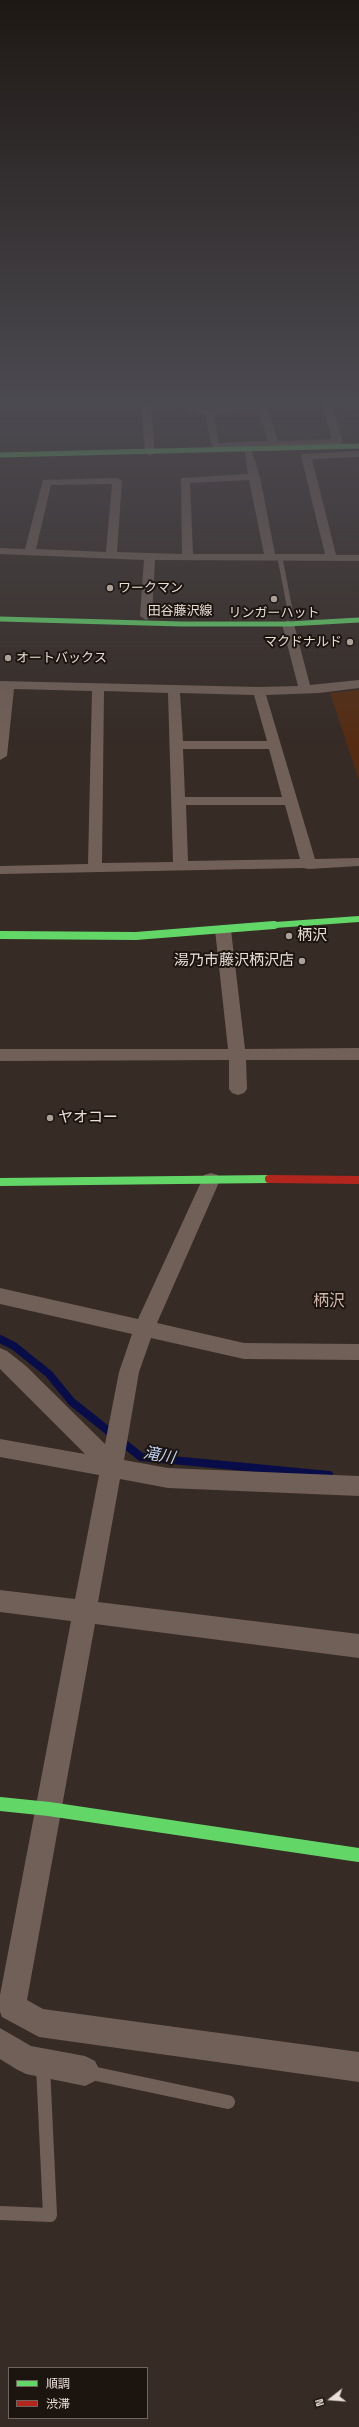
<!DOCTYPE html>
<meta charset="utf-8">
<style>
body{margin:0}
#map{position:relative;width:359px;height:2427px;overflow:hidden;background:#362b25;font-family:"Space Grotesk","Noto Sans JP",sans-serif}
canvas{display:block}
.legend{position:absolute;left:8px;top:2367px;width:140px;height:52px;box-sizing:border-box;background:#1c140f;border:1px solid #6f655f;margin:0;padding:5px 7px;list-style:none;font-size:12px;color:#ebdfd8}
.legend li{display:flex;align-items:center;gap:8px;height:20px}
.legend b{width:20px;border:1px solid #6f655f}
.north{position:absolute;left:311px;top:2379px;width:40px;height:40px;-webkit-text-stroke:3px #1c140f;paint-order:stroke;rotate:253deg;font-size:11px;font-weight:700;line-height:16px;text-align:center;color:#ebdfd8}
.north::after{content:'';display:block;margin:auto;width:14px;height:18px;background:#ebdfd8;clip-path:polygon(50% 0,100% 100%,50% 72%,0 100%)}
</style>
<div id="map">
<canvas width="359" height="2427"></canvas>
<ul class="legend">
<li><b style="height:5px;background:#63d668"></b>順調</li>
<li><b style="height:5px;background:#b3261e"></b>渋滞</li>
</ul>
<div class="north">N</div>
</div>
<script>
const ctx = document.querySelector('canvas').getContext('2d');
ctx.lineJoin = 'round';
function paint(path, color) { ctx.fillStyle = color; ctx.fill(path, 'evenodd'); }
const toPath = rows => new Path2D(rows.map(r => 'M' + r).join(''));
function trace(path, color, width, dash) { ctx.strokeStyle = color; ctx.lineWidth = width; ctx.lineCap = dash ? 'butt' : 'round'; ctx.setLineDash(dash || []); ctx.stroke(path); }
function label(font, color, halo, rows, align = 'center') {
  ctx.font = font + ' "Space Grotesk","Noto Sans JP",sans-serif'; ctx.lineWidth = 4; ctx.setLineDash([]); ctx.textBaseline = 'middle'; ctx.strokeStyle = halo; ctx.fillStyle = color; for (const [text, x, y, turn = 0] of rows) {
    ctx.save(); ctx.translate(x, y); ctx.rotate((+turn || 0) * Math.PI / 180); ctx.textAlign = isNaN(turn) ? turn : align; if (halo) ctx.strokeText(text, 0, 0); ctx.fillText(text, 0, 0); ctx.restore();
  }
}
paint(toPath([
 [359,690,359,780,330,693]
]), '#552c12');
trace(toPath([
 [0,1339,14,1346,49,1374,72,1402,141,1457,329,1475]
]), '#080c48', 8);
trace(toPath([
 [280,558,291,615]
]), '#716057', 5);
trace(toPath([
 [87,2072,228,2102],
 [0,2213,50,2215,43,2066]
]), '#716057', 14);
paint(toPath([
 [141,405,151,405,155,453,150,456,145,453,141,405],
 [167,405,186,405,209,410,239,405,295,405,291,408,267,408,278,441,332,439,322,405,359,405,359,409,333,408,343,442,341,444,251,448,260,477,275,554,325,554,301,456,302,454,359,451,359,457,312,459,336,555,359,555,359,561,155,560,152,616,146,620,140,616,144,560,0,554,0,548,25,549,43,480,117,478,122,481,117,552,182,554,181,478,248,474,244,448,212,448,205,415,167,405],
 [258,409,268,441,219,443,214,415,258,409],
 [249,480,264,554,193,554,190,483,249,480],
 [112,484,106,552,36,549,51,485,112,484],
 [288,620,294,624,310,685,359,680,359,688,319,693,266,695,315,859,359,858,359,866,309,869,303,868,0,874,0,866,88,864,92,691,14,689,7,756,0,760,0,681,259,687,298,686,282,624,288,620],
 [104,691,168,693,173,862,102,863,104,691],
 [180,693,254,695,267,741,183,741,180,693],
 [183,749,269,749,282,797,185,797,183,749],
 [186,805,285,805,300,859,188,861,186,805],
 [223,925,229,927,231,930,245,1049,359,1048,359,1060,246,1060,247,1089,244,1093,238,1095,232,1093,229,1089,229,1060,0,1061,0,1049,228,1049,215,930,217,927,223,925],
 [211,1173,218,1175,220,1180,157,1323,244,1343,359,1344,359,1360,244,1359,151,1338,139,1372,124,1460,168,1468,359,1476,359,1496,168,1488,120,1479,98,1602,359,1634,359,1658,95,1624,27,2000,43,2009,359,2052,359,2082,39,2037,2,2017,0,2012,0,1995,71,1621,0,1612,0,1590,75,1599,99,1475,0,1457,0,1439,85,1454,0,1369,0,1348,7,1351,26,1366,105,1444,119,1372,132,1334,0,1304,0,1288,138,1319,202,1180,204,1175,211,1173],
 [0,2028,31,2046,85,2056,95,2061,100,2071,95,2081,85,2086,26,2074,16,2069,0,2059,0,2028]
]), '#716057');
trace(toPath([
 [0,455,359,446],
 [0,619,182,624,288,624,359,620]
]), '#63d668', 5);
trace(toPath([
 [261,926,359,919]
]), '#63d668', 6);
trace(toPath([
 [0,935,136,936,274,925],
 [0,1182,269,1179]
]), '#63d668', 8);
trace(toPath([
 [0,1804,49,1809,359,1855]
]), '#63d668', 14);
trace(toPath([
 [269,1179,359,1180]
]), '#b3261e', 8);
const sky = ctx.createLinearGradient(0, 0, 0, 745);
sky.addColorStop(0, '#1e1814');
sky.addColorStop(0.54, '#4c4a51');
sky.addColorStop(1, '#4c4a5100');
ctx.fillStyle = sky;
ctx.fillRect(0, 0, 359, 745);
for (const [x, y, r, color] of [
 [110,588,4,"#aca099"],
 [274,599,4,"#aca099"],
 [350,642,4,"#aca099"],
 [8,658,4,"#aca099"],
 [289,936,4,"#aca099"],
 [302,961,4,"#aca099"],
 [50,1118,4,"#aca099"]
]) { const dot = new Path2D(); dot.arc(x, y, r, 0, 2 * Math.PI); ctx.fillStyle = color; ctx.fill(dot); trace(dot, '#1c140f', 1.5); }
label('13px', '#ebdfd8', '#1c140f', [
 ["ワークマン",118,588],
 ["リンガーハット",274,613,"center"],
 ["マクドナルド",342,642,"right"],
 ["オートバックス",16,658]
], 'left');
label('13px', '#ebdfd8', '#1c140f', [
 ["田谷藤沢線",180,611]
]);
label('15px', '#ebdfd8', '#1c140f', [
 ["柄沢",297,936],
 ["湯乃市藤沢柄沢店",294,961,"right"],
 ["ヤオコー",58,1118]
], 'left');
label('16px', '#d2b9ac', '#1c140f', [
 ["柄沢",329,1302]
]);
label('italic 16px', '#c0d2fa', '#1c140f', [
 ["滝川",159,1456,10]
]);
</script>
